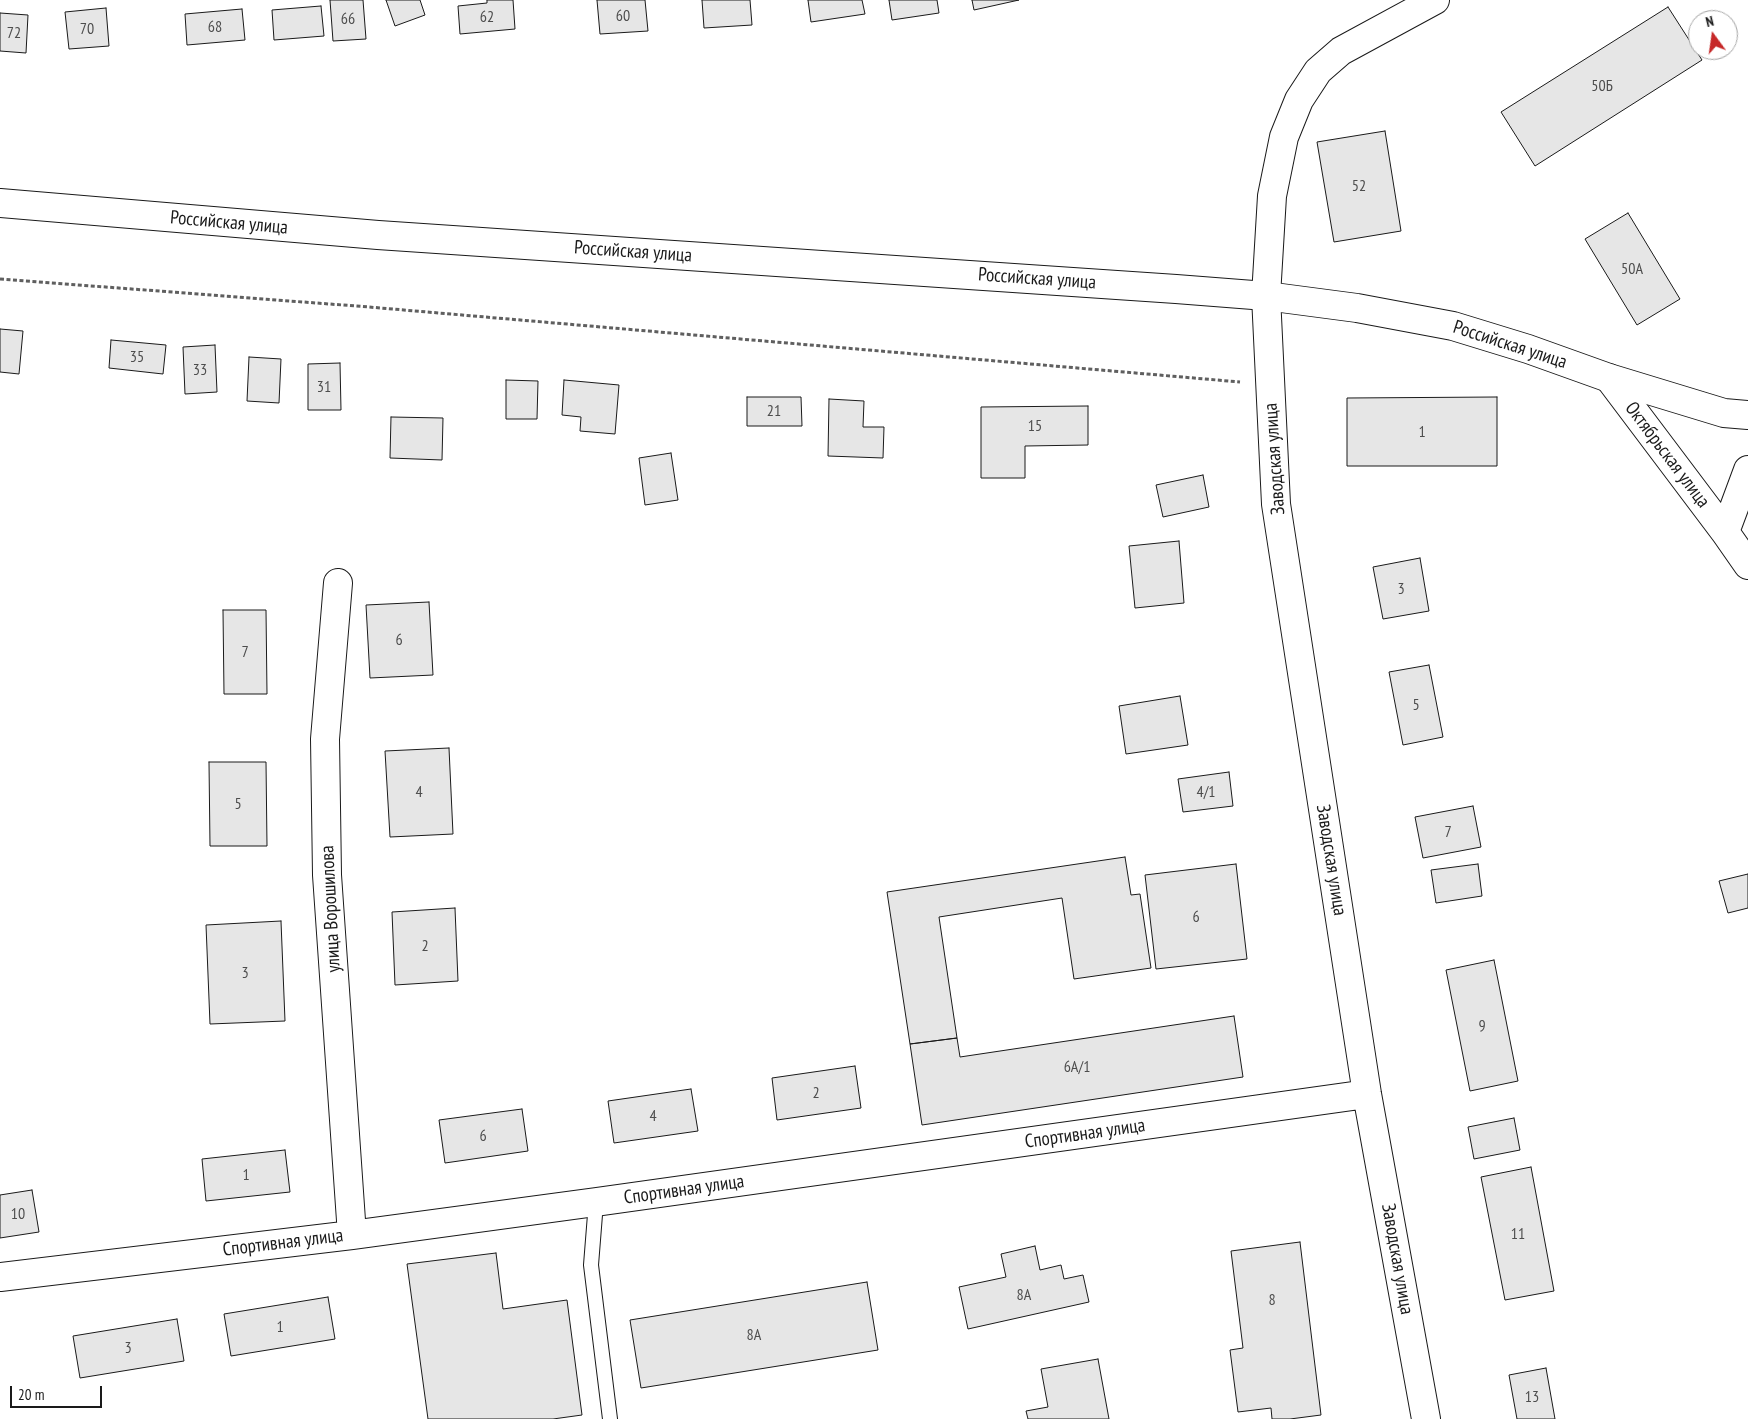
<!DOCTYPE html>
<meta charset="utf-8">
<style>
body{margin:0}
#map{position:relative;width:1748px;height:1419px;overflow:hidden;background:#fff;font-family:"PT Sans Narrow",sans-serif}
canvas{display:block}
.north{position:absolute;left:1688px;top:10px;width:50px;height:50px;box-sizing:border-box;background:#fff;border:1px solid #a3a3a3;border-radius:50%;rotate:346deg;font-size:14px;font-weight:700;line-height:20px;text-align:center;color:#1a1a1a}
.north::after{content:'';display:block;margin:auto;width:18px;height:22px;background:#c62828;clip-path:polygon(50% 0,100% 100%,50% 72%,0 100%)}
.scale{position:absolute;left:10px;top:1386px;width:92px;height:22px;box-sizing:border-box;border:2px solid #1a1a1a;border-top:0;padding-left:6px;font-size:15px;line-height:18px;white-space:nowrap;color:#1a1a1a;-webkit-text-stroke:4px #fff;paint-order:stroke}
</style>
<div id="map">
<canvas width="1748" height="1419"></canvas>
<div class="north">N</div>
<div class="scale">20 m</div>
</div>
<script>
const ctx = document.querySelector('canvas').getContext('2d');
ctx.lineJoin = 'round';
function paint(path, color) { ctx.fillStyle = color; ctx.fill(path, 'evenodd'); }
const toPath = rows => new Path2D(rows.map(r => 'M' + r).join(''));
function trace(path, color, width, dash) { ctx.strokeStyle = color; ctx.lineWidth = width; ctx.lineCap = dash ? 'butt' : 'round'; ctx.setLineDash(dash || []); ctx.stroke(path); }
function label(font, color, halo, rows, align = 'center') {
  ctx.font = font + ' "PT Sans Narrow",sans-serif'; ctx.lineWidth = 4; ctx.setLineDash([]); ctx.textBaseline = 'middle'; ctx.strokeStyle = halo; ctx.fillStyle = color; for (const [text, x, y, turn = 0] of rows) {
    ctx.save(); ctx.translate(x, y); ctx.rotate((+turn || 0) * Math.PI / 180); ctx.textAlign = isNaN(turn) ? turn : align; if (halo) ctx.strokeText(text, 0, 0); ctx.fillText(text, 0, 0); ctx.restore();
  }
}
const building = toPath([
 [330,0,363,0,366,39,333,41,330,0],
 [386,0,420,0,425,15,395,26,386,0],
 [487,0,513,0,515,29,460,34,458,6,487,3,487,0],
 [597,0,645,0,648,31,600,34,597,0],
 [702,0,750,0,752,25,704,28,702,0],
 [808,0,862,0,865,14,811,22,808,0],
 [889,0,937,0,939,13,892,20,889,0],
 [972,0,1019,0,974,10,972,0],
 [321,6,324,36,274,40,272,10,321,6],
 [1668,7,1702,60,1535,166,1501,112,1668,7],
 [106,8,109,46,69,49,65,12,106,8],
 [242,9,245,40,187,45,185,14,242,9],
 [0,13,28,15,26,53,0,51,0,13],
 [1385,131,1401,231,1334,242,1317,142,1385,131],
 [1628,213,1680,299,1637,325,1585,239,1628,213],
 [0,329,23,331,19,374,0,372,0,329],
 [111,340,166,345,163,374,109,368,111,340],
 [215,345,217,392,185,394,183,347,215,345],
 [249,357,281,359,279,403,247,401,249,357],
 [340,363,341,410,308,410,308,364,340,363],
 [506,380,538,381,537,419,506,419,506,380],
 [564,380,619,385,615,434,580,431,581,417,562,415,564,380],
 [747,397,801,397,802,426,747,426,747,397],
 [1497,397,1497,466,1347,466,1347,398,1497,397],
 [829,399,864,401,863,427,884,427,883,458,828,456,829,399],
 [1088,406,1088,445,1025,446,1025,478,981,478,981,407,1088,406],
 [391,417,443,418,442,460,390,458,391,417],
 [671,453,678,500,645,505,639,458,671,453],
 [1203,475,1209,507,1163,517,1156,485,1203,475],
 [1179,541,1184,603,1135,608,1129,546,1179,541],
 [1420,558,1429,611,1383,619,1373,567,1420,558],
 [429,602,433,675,370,678,366,605,429,602],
 [223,610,266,610,267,694,224,694,223,610],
 [1429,665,1443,737,1403,745,1389,672,1429,665],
 [1180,696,1188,745,1126,754,1119,706,1180,696],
 [449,748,453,834,390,837,385,751,449,748],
 [209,762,266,762,267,846,210,846,209,762],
 [1229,772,1233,806,1183,812,1178,779,1229,772],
 [1473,806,1481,847,1423,858,1415,817,1473,806],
 [1125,857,1131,895,1140,894,1151,968,1074,979,1062,898,939,917,957,1038,910,1044,887,892,1125,857],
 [1236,864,1247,959,1156,969,1145,875,1236,864],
 [1478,864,1482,896,1436,903,1431,870,1478,864],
 [1748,874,1748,908,1728,913,1719,881,1748,874],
 [455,908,458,981,395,985,392,912,455,908],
 [281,921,285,1021,210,1024,206,925,281,921],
 [1494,960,1518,1081,1470,1091,1446,970,1494,960],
 [1234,1016,1243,1077,922,1125,910,1044,957,1038,960,1057,1234,1016],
 [855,1066,861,1108,777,1120,772,1078,855,1066],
 [691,1089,698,1131,614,1143,608,1101,691,1089],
 [522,1109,528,1151,445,1163,439,1120,522,1109],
 [1514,1118,1520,1150,1474,1159,1468,1127,1514,1118],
 [285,1150,290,1192,206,1201,202,1159,285,1150],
 [1531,1167,1554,1291,1505,1300,1481,1177,1531,1167],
 [32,1190,39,1232,0,1238,0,1195,32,1190],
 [1300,1242,1321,1415,1290,1419,1272,1419,1271,1408,1238,1412,1230,1350,1243,1348,1231,1251,1300,1242],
 [1035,1246,1040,1270,1061,1265,1064,1279,1083,1275,1089,1302,968,1329,959,1287,1006,1277,1001,1254,1035,1246],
 [496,1253,503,1309,567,1300,582,1415,553,1419,428,1419,407,1264,496,1253],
 [867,1282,878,1350,641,1388,630,1320,867,1282],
 [328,1297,335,1339,231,1356,224,1314,328,1297],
 [177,1319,184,1361,80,1378,73,1336,177,1319],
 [1098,1359,1109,1419,1028,1419,1026,1411,1048,1407,1041,1369,1098,1359],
 [1546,1368,1555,1419,1517,1419,1509,1375,1546,1368]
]);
paint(building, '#e6e6e6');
trace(building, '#1a1a1a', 1);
const service = toPath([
 [596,1202,591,1265,610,1419]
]);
const minor = toPath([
 [1609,378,1725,532,1748,565],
 [1725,532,1748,470],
 [338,583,325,739,327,875,352,1235],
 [0,1277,352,1235,596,1202,1367,1094],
 [1426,1419,1367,1094,1276,504,1266,296,1272,196,1284,137,1299,100,1318,71,1341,51,1435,0]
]);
const tertiary = toPath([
 [0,203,378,235,1176,289,1266,296,1357,308,1453,326,1528,349,1609,378,1724,413,1748,415]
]);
trace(service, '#1a1a1a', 16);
trace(minor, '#1a1a1a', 30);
trace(tertiary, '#1a1a1a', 30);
trace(toPath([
 [0,279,369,307,1240,382]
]), '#5f5f5f', 3, [4, 2.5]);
trace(service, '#fff', 14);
trace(minor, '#fff', 28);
trace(tertiary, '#fff', 28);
label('16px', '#4d4d4d', null, [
 ["60",623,16],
 ["62",487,17],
 ["66",348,19],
 ["68",215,27],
 ["70",87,29],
 ["72",14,33],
 ["50Б",1602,86],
 ["52",1359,186],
 ["50А",1632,269],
 ["35",137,357],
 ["33",200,370],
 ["31",324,387],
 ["21",774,411],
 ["15",1035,426],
 ["1",1422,432],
 ["3",1401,589],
 ["6",399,640],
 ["7",245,652],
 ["5",1416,705],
 ["4",419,792],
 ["4/1",1206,792],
 ["5",238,804],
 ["7",1448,832],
 ["6",1196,917],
 ["2",425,946],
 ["3",245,973],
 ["9",1482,1026],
 ["6А/1",1077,1067],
 ["2",816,1093],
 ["4",653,1116],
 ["6",483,1136],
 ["1",246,1175],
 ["10",18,1214],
 ["11",1518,1234],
 ["8А",1024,1295],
 ["8",1272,1300],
 ["1",280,1327],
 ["8А",754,1335],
 ["3",128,1348],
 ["13",1532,1397]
]);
label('19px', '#1a1a1a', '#fff', [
 ["Российская улица",229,223,5],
 ["Российская улица",633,252,4],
 ["Российская улица",1037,279,4],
 ["Российская улица",1510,345,18],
 ["Октябрьская улица",1667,455,53],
 ["Заводская улица",1275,459,-94],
 ["Заводская улица",1331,860,81],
 ["улица Ворошилова",331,909,-93],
 ["Спортивная улица",1085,1134,-8],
 ["Спортивная улица",684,1190,-8],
 ["Спортивная улица",283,1243,-7],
 ["Заводская улица",1397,1259,80]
]);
</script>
